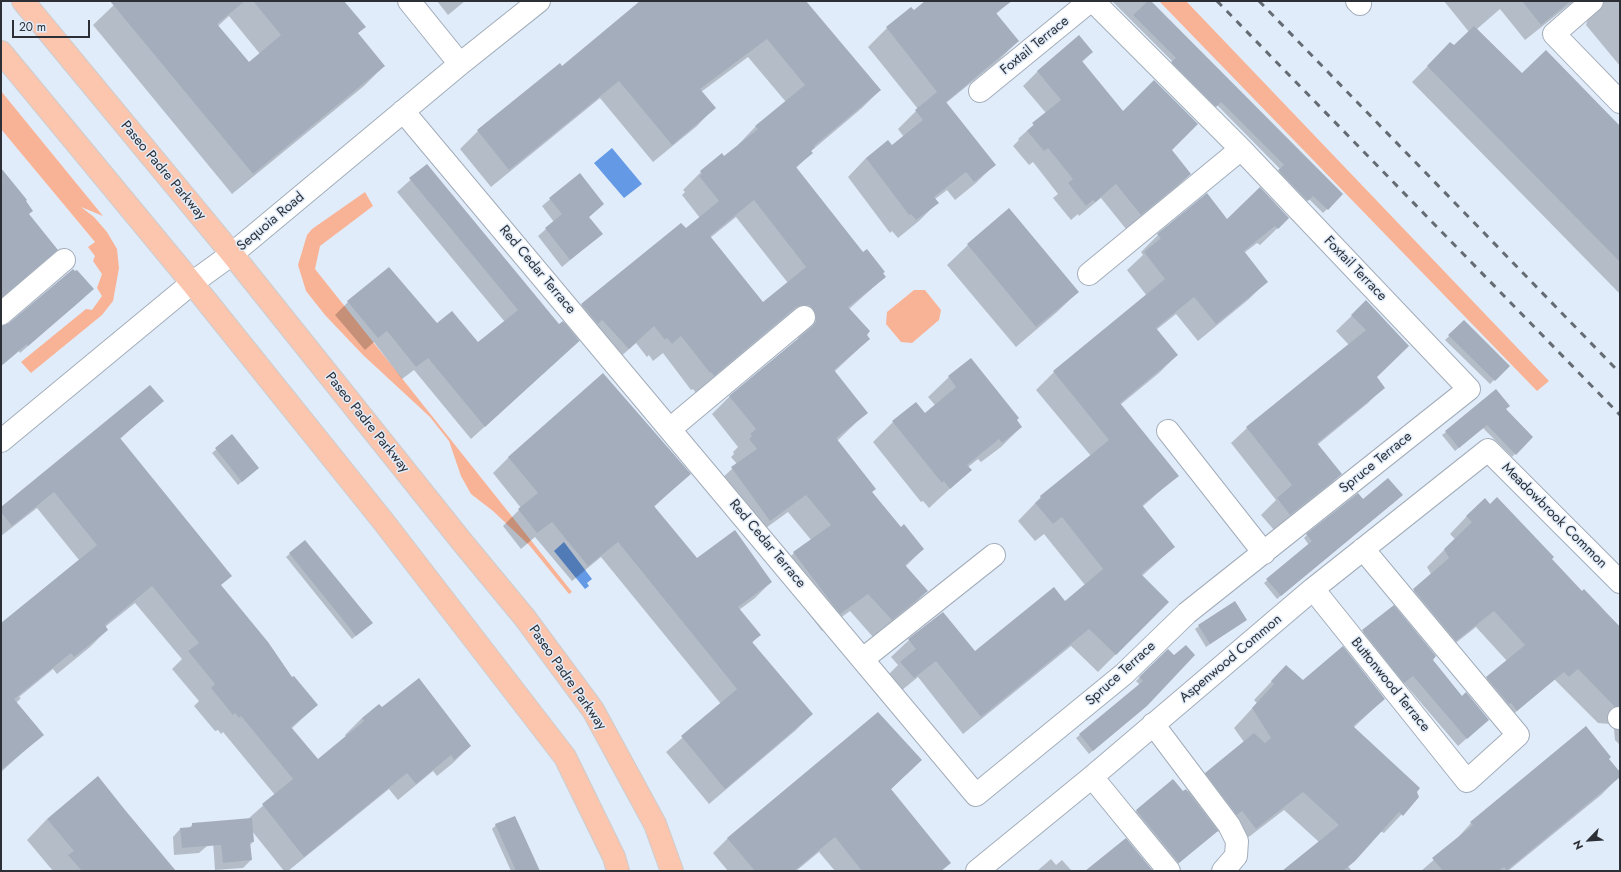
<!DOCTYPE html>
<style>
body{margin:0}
#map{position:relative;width:1621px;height:872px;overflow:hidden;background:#e1ecfa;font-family:Jost,sans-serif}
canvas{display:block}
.frame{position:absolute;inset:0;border:2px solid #2c3036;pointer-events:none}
.north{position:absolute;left:1569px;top:820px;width:40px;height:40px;-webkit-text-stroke:3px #e1ecfa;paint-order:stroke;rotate:245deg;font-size:11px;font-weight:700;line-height:16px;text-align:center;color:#2c3036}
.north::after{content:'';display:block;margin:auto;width:14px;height:18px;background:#2c3036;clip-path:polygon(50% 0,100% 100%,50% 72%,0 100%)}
.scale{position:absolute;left:12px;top:20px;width:78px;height:18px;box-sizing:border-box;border:2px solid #2c3036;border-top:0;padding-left:5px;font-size:12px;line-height:14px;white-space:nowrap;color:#2c3036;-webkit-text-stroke:3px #e1ecfa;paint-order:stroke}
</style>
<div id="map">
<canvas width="1621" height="872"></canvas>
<div class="frame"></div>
<div class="north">N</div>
<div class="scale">20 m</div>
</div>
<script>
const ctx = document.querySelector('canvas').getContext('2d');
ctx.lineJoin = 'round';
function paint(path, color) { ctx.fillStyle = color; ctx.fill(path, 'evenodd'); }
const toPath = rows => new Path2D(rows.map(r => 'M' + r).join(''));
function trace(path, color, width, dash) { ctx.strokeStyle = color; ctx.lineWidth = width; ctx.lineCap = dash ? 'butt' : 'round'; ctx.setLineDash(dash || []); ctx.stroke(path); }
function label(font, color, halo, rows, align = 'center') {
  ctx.font = font + ' Jost,sans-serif'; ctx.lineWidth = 3; ctx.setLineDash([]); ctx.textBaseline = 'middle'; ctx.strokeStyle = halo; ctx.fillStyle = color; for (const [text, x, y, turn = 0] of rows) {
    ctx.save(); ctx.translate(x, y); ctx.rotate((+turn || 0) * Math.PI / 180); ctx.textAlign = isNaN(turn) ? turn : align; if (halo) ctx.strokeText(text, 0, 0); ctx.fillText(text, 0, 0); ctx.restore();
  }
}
paint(toPath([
 [1159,1,1186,1,1549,381,1537,391],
 [1,91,103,216,81,207,94,217,107,232,117,249,119,268,113,301,102,315,31,373,21,362,86,309,92,310,102,296,97,288,102,274,93,261,95,256,88,247,95,242,1,129],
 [365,192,373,206,320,246,315,269,572,592,569,594,530,546,493,511,471,494,461,476,449,441,430,417,363,355,325,315,306,291,298,265,307,235,312,229],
 [914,290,925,290,941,310,939,320,912,343,901,342,886,324,887,312]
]), '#f8b396');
paint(toPath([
 [612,148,642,184,624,198,594,163],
 [564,542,592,579,587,583,589,586,585,589,554,551]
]), '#649ae5');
paint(toPath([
 [118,1,343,1,364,27,357,34,384,66,364,86,232,194,93,25],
 [229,16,260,54,248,63,218,26],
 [437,1,465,1,448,15],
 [642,1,805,1,880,90,862,108,810,152,811,153,796,168,863,253,885,277,849,309,869,339,834,372,866,413,837,441,872,492,901,528,923,549,905,567,927,591,909,609,873,637,850,611,822,631,776,571,794,553,812,541,788,512,752,538,714,486,737,464,731,457,734,454,733,452,738,447,712,414,730,396,798,339,799,333,784,322,777,325,696,393,693,389,691,390,663,353,653,361,649,355,647,357,636,343,610,366,584,337,471,439,414,370,402,379,374,342,365,350,335,315,348,302,436,325,478,344,505,322,397,192,427,165,559,326,564,324,582,305,700,218,682,195,685,192,683,190,701,172,724,158,739,146,738,145,755,127,786,102,748,57,701,92,714,108,697,126,653,162,600,98,491,187,460,149,478,131,560,64,562,67],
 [736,217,788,283,763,303,710,238],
 [927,1,1003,1,1006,5,996,14,1018,41,999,60,946,103,994,165,976,183,955,200,947,190,935,199,937,203,919,221,898,238,892,231,890,233,848,177,866,158,892,146,904,137,898,129,918,109,868,47,887,28,911,9,914,12],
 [1112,1,1148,1,1342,194,1323,213,1309,199,1303,204,1276,175,1281,170,1217,105,1212,109,1169,66,1173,62],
 [1444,1,1620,1,1620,66,1586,25,1589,15,1580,4,1569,5,1525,40,1500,9,1477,29,1522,75,1620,127,1620,294,1412,82,1450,44,1454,47,1469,32],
 [1092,52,1082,62,1123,112,1171,150,1190,174,1175,189,1126,229,1101,198,1079,216,1078,214,1071,220,1053,198,1058,194,1033,162,1029,165,1013,146,1019,140,1018,139,1046,113,1023,86,1038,71],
 [1,173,28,214,56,250,1,300],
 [579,175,603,204,588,218,601,234,562,267,538,236,554,222,542,206],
 [1288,218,1260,245,1257,243,1244,253,1266,282,1249,299,1198,341,1176,314,1156,330,1177,355,1159,373,1120,405,1177,476,1142,507,1174,547,1142,576,1168,602,1098,672,1071,646,963,734,918,677,896,695,883,680,898,665,891,657,909,640,943,613,975,653,1065,602,1085,585,1044,534,1035,541,1018,521,1041,497,1091,456,1036,390,1054,372,1147,296,1127,270,1143,255,1141,252,1158,235,1227,220],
 [968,245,1078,292,1057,312,1016,347,947,265],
 [85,297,20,353,19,351,1,366,1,331],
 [1366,302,1376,377,1384,387,1368,403,1317,445,1341,474,1325,490,1274,530,1261,515,1276,500,1231,443,1247,428,1349,345,1336,331],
 [1464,322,1508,366,1490,384,1445,340],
 [949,377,1015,420,1021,427,1001,447,981,462,978,459,968,467,970,470,929,508,923,501,921,502,873,442,893,422,924,414,935,405,928,397],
 [162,401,120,439,220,586,292,678,317,705,291,729,318,760,346,737,345,735,362,718,381,709,470,746,453,763,437,776,433,771,398,800,389,789,288,871,284,871,252,831,253,842,250,845,251,860,243,868,215,870,213,841,199,853,174,855,173,837,180,829,188,829,193,824,248,819,275,795,223,732,221,734,218,730,215,731,194,706,199,701,172,669,182,659,135,603,105,627,107,630,90,647,57,674,53,669,19,697,21,698,16,703,42,735,1,772,1,624,79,560,37,508,1,536,1,508],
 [1505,409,1532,437,1512,457,1483,428,1455,451,1442,435,1446,432],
 [232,436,254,471,238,485,212,453],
 [509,457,689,474,654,507,697,560,771,582,755,598,739,610,759,635,752,643,812,714,796,730,709,804,666,752,721,704,601,557,572,581,535,537,521,549,503,526,521,508,493,473],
 [1398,499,1277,599,1264,583,1309,545,1304,538,1307,535,1363,501],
 [1467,516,1551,559,1582,592,1584,590,1620,627,1620,745,1615,740,1614,729,1609,724,1598,723,1528,653,1541,690,1509,718,1479,685,1507,661,1476,627,1438,657,1397,607,1431,574,1427,567,1455,539,1450,534],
 [305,541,368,626,352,639,286,557],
 [1393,607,1431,660,1462,697,1488,720,1458,746,1404,683,1396,690,1355,639],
 [1246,620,1206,647,1195,629,1199,626],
 [1168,650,1142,709,1089,754,1076,738,1140,685,1136,681],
 [1286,666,1303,681,1384,699,1353,728,1416,792,1418,797,1384,833,1380,831,1348,866,1352,871,1283,871,1319,842,1284,810,1237,846,1223,828,1218,832,1216,830,1170,871,1125,822,1137,810,1183,792,1187,792,1206,773,1244,742,1234,728,1257,703,1254,700],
 [1608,759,1620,776,1601,795,1508,871,1421,871,1452,844,1471,823],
 [921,760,890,790,950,863,941,871,835,871,819,852,796,871,728,871,713,853,728,838],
 [47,819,175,871,53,871,27,840],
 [496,825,539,871,511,871,492,829],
 [1051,859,1056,865,1062,860,1072,871,1037,871]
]), '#0003');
paint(toPath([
 [110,1,245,1,217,24,249,62,281,35,253,1,344,1,366,27,358,33,385,66,253,174],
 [640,1,806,1,881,90,814,146,815,147,811,151,813,153,796,167,863,252,867,249,885,272,883,273,886,277,848,307,870,331,867,335,870,339,834,370,868,413,836,438,876,489,872,492,901,527,904,524,924,549,905,565,928,591,892,620,868,594,840,614,793,552,831,525,806,495,770,521,731,467,757,449,749,439,752,436,750,434,756,429,729,396,812,327,816,322,816,315,813,309,809,305,802,305,796,307,714,376,711,372,710,373,681,336,672,344,667,338,665,340,654,326,629,349,602,320,598,324,581,304,681,223,686,228,719,201,699,176,702,174,700,171,722,153,724,156,758,129,755,126,805,85,767,39,700,89,716,108,672,145,619,81,509,170,477,130,560,63,562,66],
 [754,200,806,267,763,302,710,236],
 [925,1,1012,1,996,13,1019,41,946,102,996,165,974,182,966,172,934,197,939,203,916,220,911,214,909,215,866,158,888,140,892,145,923,120,915,110,937,92,886,27,911,7,914,10],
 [1148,1,1151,1,1343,194,1328,210,1313,196,1308,201,1278,170,1284,165,1221,102,1216,107,1171,62,1176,58,1133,15],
 [1522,1,1571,1,1541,25],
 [1474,26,1522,73,1546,50,1620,126,1620,262,1427,66,1450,42,1454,45],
 [1079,35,1093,52,1082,61,1123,111,1154,80,1198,124,1172,150,1191,174,1141,215,1116,184,1095,202,1093,200,1086,206,1068,183,1073,179,1048,148,1044,151,1027,131,1034,125,1032,123,1061,100,1037,71],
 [427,164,559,324,563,321,579,341,485,427,428,358,416,367,387,331,378,338,347,301,389,267,437,323,452,311,478,342,518,310,409,178],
 [1,168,27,200,26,201,33,211,29,214,58,250,1,298],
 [580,173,604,204,589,217,603,234,570,260,545,228,562,214,549,198],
 [1260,187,1289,218,1278,229,1275,226,1244,251,1268,282,1216,324,1194,297,1156,328,1178,355,1120,403,1179,476,1142,505,1175,547,1141,574,1169,602,1116,655,1089,629,981,717,936,661,914,678,900,662,916,649,908,639,943,612,975,651,1054,587,1065,601,1103,569,1062,517,1053,524,1035,503,1041,498,1040,496,1109,440,1053,371,1165,279,1144,252,1161,238,1157,234,1207,193,1227,219],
 [1009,208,1079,292,1036,327,967,244],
 [73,269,75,271,77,270,94,289,28,346,27,344,1,366,1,326,9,323],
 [1366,300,1409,346,1377,377,1385,388,1317,443,1342,474,1290,515,1277,498,1292,485,1246,427,1366,330,1351,315],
 [1464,320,1510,366,1495,381,1448,335],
 [971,358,1019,418,1017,420,1022,427,1002,443,999,439,967,465,972,470,950,489,944,481,942,483,892,421,916,402,925,413,956,387,948,376],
 [603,373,691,474,654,506,697,558,735,530,772,582,738,607,761,635,752,642,813,714,725,789,681,736,737,689,618,542,588,566,552,522,537,533,518,509,538,493,508,457],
 [150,385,164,401,120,438,232,576,221,585,268,642,292,677,294,676,318,705,291,727,318,759,364,721,362,718,379,704,382,707,419,678,471,746,454,760,451,755,416,784,407,773,304,857,262,804,293,779,241,716,239,718,235,713,233,715,211,688,215,684,188,651,199,643,152,586,105,625,108,630,74,657,71,653,14,699,44,735,1,770,1,623,97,545,54,492,12,526,1,512,1,507],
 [1496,389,1510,406,1506,409,1533,437,1516,455,1487,425,1459,448,1445,431],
 [232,434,259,468,242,482,215,448],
 [1388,478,1403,495,1281,596,1266,579,1312,541,1306,534,1358,493,1363,499],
 [1497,497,1554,557,1552,559,1582,591,1584,589,1620,627,1620,706,1615,707,1578,669,1569,677,1564,672,1517,711,1511,703,1509,704,1486,677,1525,645,1494,611,1456,641,1413,589,1449,558,1444,549,1472,522,1466,516,1485,498,1490,504],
 [305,540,373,623,356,636,289,553],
 [1235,601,1247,620,1210,644,1198,625],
 [1394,605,1436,656,1433,660,1462,696,1466,692,1489,720,1467,739,1413,676,1404,683,1362,630],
 [1186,645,1195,655,1147,706,1093,751,1079,734,1143,681,1139,677,1168,649,1174,655],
 [1343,646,1385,699,1353,726,1420,788,1417,792,1419,797,1403,816,1399,812,1355,861,1343,871,1282,871,1339,825,1303,792,1256,829,1242,811,1237,815,1205,773,1254,733,1265,743,1271,738,1252,708,1274,684,1271,681,1286,665,1303,680],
 [878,712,922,760,891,789,951,863,941,871,862,871,835,837,794,871,755,871,727,838],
 [1586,726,1611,757,1609,759,1620,772,1620,777,1507,870,1504,867,1498,871,1443,871,1432,858,1473,825,1470,822],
 [98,776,125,810,176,871,82,871,68,855,74,851,47,819],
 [1173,779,1183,791,1186,789,1218,831,1179,863,1136,810],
 [515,816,540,871,516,871,495,824],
 [252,818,254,842,250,842,252,860,223,863,221,845,182,848,180,828,192,827,192,823],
 [1126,838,1153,871,1085,871]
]), '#a4adbb');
const minor = toPath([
 [409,1,460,64],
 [1357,1,1360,4],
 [1592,1,1554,34,1620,102],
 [980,91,1090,1],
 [403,111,976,795,1124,674,1187,613,1469,389,1241,149,1093,1],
 [1089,274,1241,149],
 [1,314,64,260],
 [670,429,804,317],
 [1168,431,1264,553],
 [1,441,192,283,232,254,460,64,539,1],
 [1313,589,1467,781,1518,735,1363,549],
 [863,659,994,555],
 [1619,718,1620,718],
 [1153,724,1229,825,1237,841,1236,856,1223,871],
 [1092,777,1169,871],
 [977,871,1092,777,1313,589,1488,450,1620,582]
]);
const major = toPath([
 [23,1,232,254,463,543,525,618,593,710,655,824,672,871],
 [1,52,192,283,383,521,565,757,614,857,618,871]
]);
trace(minor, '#a3adba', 24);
trace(major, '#cccdcf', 24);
trace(minor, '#fff', 22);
trace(major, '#fbc5ae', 22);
trace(toPath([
 [1217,1,1620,415],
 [1259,1,1620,373]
]), '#646b73', 3, [7, 7]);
label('14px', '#2c3036', '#e1ecfa', [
 ["Foxtail Terrace",1035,46,-39],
 ["Paseo Padre Parkway",163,171,50],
 ["Sequoia Road",271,222,-40],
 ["Foxtail Terrace",1355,269,46],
 ["Red Cedar Terrace",537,270,50],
 ["Paseo Padre Parkway",367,423,51],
 ["Spruce Terrace",1376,463,-39],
 ["Meadowbrook Common",1554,516,45],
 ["Red Cedar Terrace",767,544,50],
 ["Aspenwood Common",1231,659,-40],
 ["Spruce Terrace",1121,674,-42],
 ["Paseo Padre Parkway",567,678,55],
 ["Buttonwood Terrace",1390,685,51]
]);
</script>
